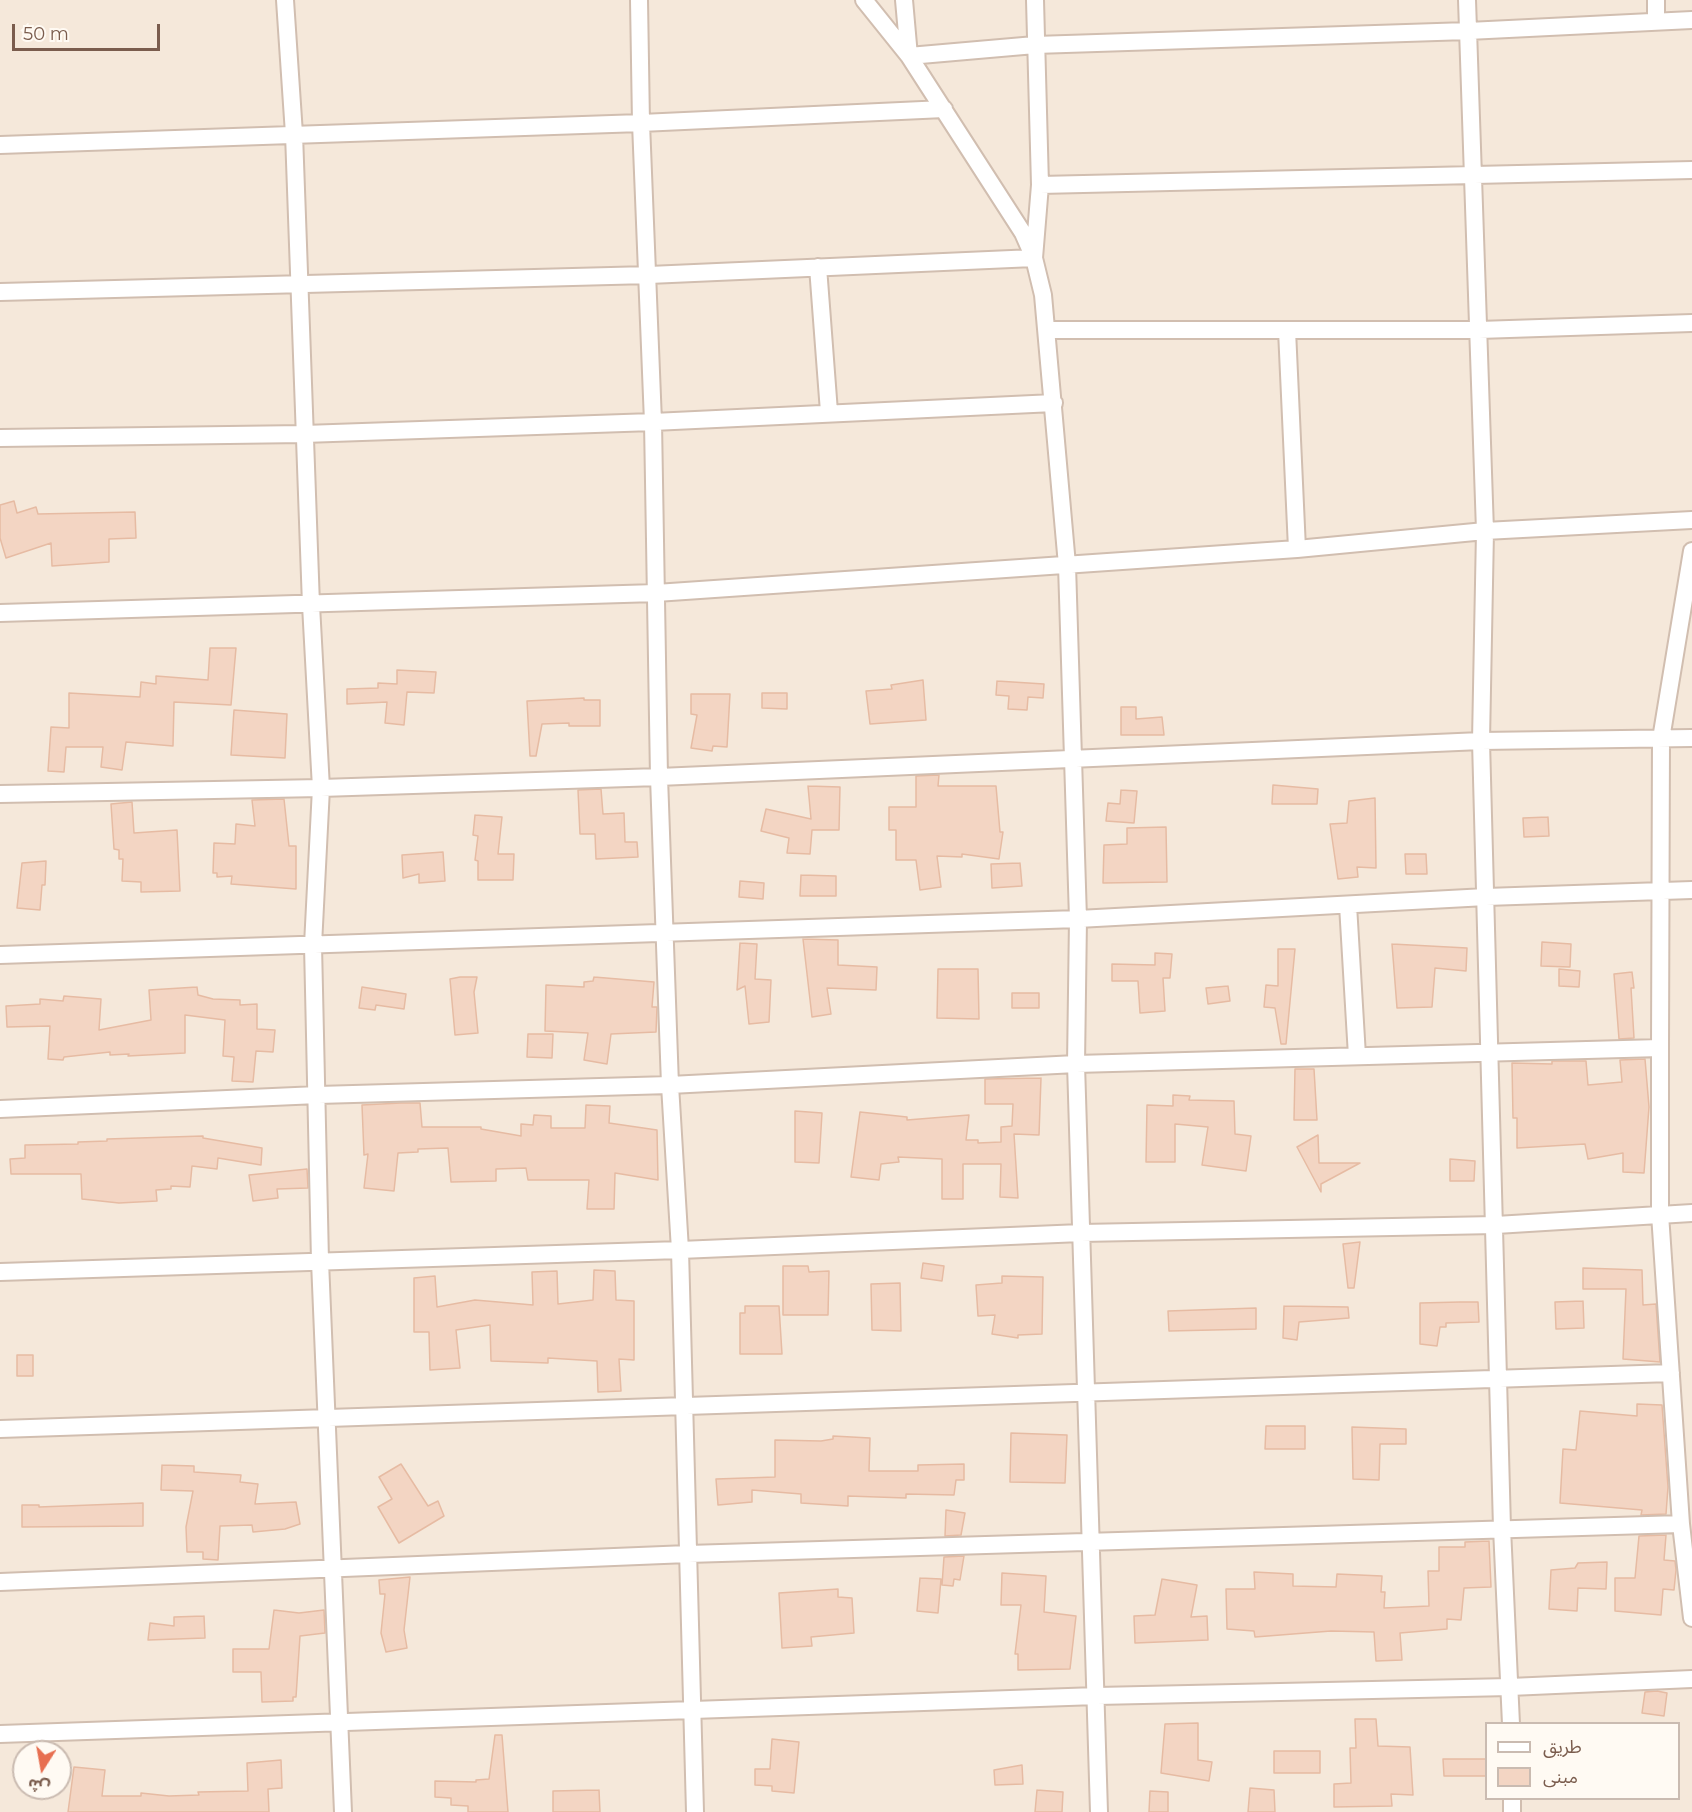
<!DOCTYPE html>
<meta charset="utf-8">
<style>
body{margin:0}
#map{position:relative;width:1692px;height:1812px;overflow:hidden;background:#fdf6ec;font-family:Montserrat,"Noto Sans Arabic",sans-serif}
canvas{display:block}
.legend{position:absolute;left:1485px;top:1722px;width:195px;height:78px;box-sizing:border-box;background:#fffaf3;border:2px solid #cabbb1;margin:0;padding:8px 10px;list-style:none;font-size:18px;color:#7a5c4d}
.legend li{display:flex;align-items:center;gap:12px;height:30px}
.legend b{width:30px;border:2px solid #cabbb1}
.north{position:absolute;left:12px;top:1740px;width:60px;height:60px;box-sizing:border-box;background:#fffaf3;border:2px solid #cabbb1;border-radius:50%;rotate:191deg;font-size:16px;font-weight:700;line-height:24px;text-align:center;color:#7a5c4d}
.north::after{content:'';display:block;margin:auto;width:21px;height:27px;background:#e76f51;clip-path:polygon(50% 0,100% 100%,50% 72%,0 100%)}
.scale{position:absolute;left:12px;top:24px;width:148px;height:27px;box-sizing:border-box;border:3px solid #7a5c4d;border-top:0;padding-left:8px;font-size:18px;line-height:21px;white-space:nowrap;color:#7a5c4d;-webkit-text-stroke:4px #fffaf3;paint-order:stroke}
</style>
<div id="map">
<canvas width="1692" height="1812"></canvas>
<ul class="legend">
<li><b style="height:8px;background:#fff"></b>طريق</li>
<li><b style="height:16px;background:#f3d5c3"></b>مبنى</li>
</ul>
<div class="north">ش</div>
<div class="scale">50 m</div>
</div>
<script>
const ctx = document.querySelector('canvas').getContext('2d');
ctx.lineJoin = 'round';
function paint(path, color) { ctx.fillStyle = color; ctx.fill(path, 'evenodd'); }
const toPath = rows => new Path2D(rows.map(r => 'M' + r).join(''));
function trace(path, color, width, dash) { ctx.strokeStyle = color; ctx.lineWidth = width; ctx.lineCap = dash ? 'butt' : 'round'; ctx.setLineDash(dash || []); ctx.stroke(path); }
paint(toPath([
 [0,0,1692,0,1692,1812,0,1812],
 [1486,1724,1678,1724,1678,1798,1486,1798],
 [24,1752,60,1752,60,1788,24,1788]
]), '#f5e8da');
const building = toPath([
 [14,501,17,513,36,507,38,514,135,512,136,538,109,539,109,562,52,566,51,543,6,558,0,538,0,505,14,501],
 [210,648,236,648,231,705,174,702,173,746,126,742,122,770,101,767,103,747,66,747,64,772,48,771,51,727,69,728,69,693,140,697,141,682,156,684,156,676,208,680,210,648],
 [397,670,436,672,434,693,407,692,404,725,385,723,387,702,347,704,347,689,378,688,378,683,397,684,397,670],
 [923,680,926,720,870,724,866,691,892,689,891,685,923,680],
 [997,681,1044,684,1043,698,1028,697,1027,710,1008,709,1009,696,996,695,997,681],
 [762,693,787,693,787,709,762,708,762,693],
 [691,694,730,694,727,747,713,746,712,751,691,748,697,715,691,714,691,694],
 [584,698,584,700,600,700,600,726,569,726,569,723,542,724,536,756,530,756,527,701,584,698],
 [1121,707,1136,707,1136,719,1162,717,1164,735,1121,735,1121,707],
 [234,710,287,714,285,758,231,755,234,710],
 [939,775,938,786,996,786,1000,832,1003,832,999,859,962,854,962,857,937,856,941,887,920,890,916,860,896,860,896,830,889,830,889,807,916,807,916,776,939,775],
 [1273,785,1318,789,1317,804,1272,804,1273,785],
 [808,786,840,787,839,830,812,830,810,854,787,853,789,838,761,831,766,809,811,819,808,786],
 [601,789,603,814,624,813,625,842,637,842,638,857,596,859,595,834,580,834,578,790,601,789],
 [1121,790,1137,791,1134,823,1106,821,1108,803,1120,804,1121,790],
 [1375,798,1376,868,1357,867,1358,877,1338,879,1330,824,1347,823,1349,801,1375,798],
 [284,799,289,846,296,846,296,889,231,884,232,876,217,877,217,873,213,873,214,843,235,844,236,824,255,826,252,800,284,799],
 [132,802,134,833,177,830,180,891,141,892,141,882,122,881,123,859,119,859,119,850,114,849,111,804,132,802],
 [475,815,502,817,498,854,514,854,513,880,478,880,478,861,475,860,478,836,473,835,475,815],
 [1548,817,1549,836,1524,837,1523,818,1548,817],
 [1166,827,1167,882,1103,883,1104,845,1127,844,1127,828,1166,827],
 [443,852,445,881,419,883,419,874,403,878,402,855,443,852],
 [1405,854,1426,854,1427,874,1406,874,1405,854],
 [46,861,45,885,42,885,40,910,17,908,22,863,46,861],
 [1020,863,1022,886,992,888,991,864,1020,863],
 [801,875,836,876,836,896,800,896,801,875],
 [740,881,764,883,763,899,739,897,740,881],
 [803,939,838,940,838,965,877,967,876,990,827,988,831,1014,812,1017,803,939],
 [1542,942,1571,944,1570,967,1541,966,1542,942],
 [740,943,757,944,755,979,771,980,769,1022,749,1024,745,986,737,990,740,943],
 [1392,944,1467,948,1466,971,1435,968,1432,1007,1397,1008,1392,944],
 [1278,949,1295,949,1286,1044,1281,1044,1275,1008,1264,1007,1266,985,1278,986,1278,949],
 [1155,953,1172,954,1170,978,1163,978,1165,1011,1140,1013,1138,981,1112,981,1112,964,1155,965,1155,953],
 [938,969,978,969,979,1019,937,1018,938,969],
 [1559,969,1580,971,1579,987,1559,986,1559,969],
 [1632,972,1634,988,1631,988,1634,1038,1619,1039,1614,974,1632,972],
 [460,977,477,977,474,992,478,1033,455,1035,450,979,460,977],
 [594,977,654,982,652,1007,657,1007,656,1032,611,1034,607,1064,584,1060,588,1033,545,1031,546,985,584,987,584,982,593,981,594,977],
 [1228,986,1230,1001,1208,1004,1206,988,1228,986],
 [197,987,198,995,213,999,240,1000,240,1005,257,1004,257,1029,275,1030,273,1052,256,1051,253,1082,232,1081,234,1057,223,1056,225,1020,185,1015,185,1053,128,1056,129,1054,110,1055,110,1052,64,1057,63,1060,48,1059,50,1026,7,1027,6,1006,40,1004,40,999,63,1001,64,996,101,999,99,1030,151,1020,149,990,197,987],
 [362,987,406,994,404,1009,376,1005,375,1010,359,1008,362,987],
 [1012,993,1039,993,1039,1008,1012,1008,1012,993],
 [528,1034,553,1034,552,1058,527,1057,528,1034],
 [1645,1059,1649,1107,1644,1173,1623,1172,1623,1153,1588,1159,1585,1144,1517,1148,1517,1118,1513,1118,1512,1063,1552,1064,1552,1061,1586,1061,1588,1085,1622,1082,1620,1060,1645,1059],
 [1295,1069,1314,1069,1317,1120,1294,1120,1295,1069],
 [1041,1078,1039,1135,1014,1134,1018,1198,1000,1197,1001,1164,963,1164,963,1199,942,1199,942,1159,898,1157,899,1162,881,1164,879,1180,851,1177,860,1112,907,1117,907,1120,969,1115,966,1140,978,1140,978,1143,1001,1142,1001,1127,1012,1126,1013,1104,985,1104,985,1079,1041,1078],
 [1173,1095,1190,1096,1189,1100,1234,1101,1235,1134,1251,1136,1246,1171,1202,1165,1208,1127,1175,1124,1175,1162,1146,1162,1147,1105,1173,1106,1173,1095],
 [401,1103,420,1103,422,1127,481,1127,481,1129,521,1136,521,1124,533,1125,534,1115,551,1116,551,1128,585,1128,586,1105,610,1106,609,1123,657,1130,658,1180,615,1173,614,1209,587,1209,589,1180,528,1180,526,1168,496,1169,496,1181,451,1182,448,1148,418,1149,418,1152,398,1153,394,1191,364,1188,368,1154,364,1155,362,1105,401,1103],
 [795,1111,822,1113,819,1163,795,1162,795,1111],
 [1318,1135,1319,1163,1360,1163,1321,1184,1321,1192,1297,1147,1318,1135],
 [203,1136,203,1138,262,1148,261,1165,218,1158,217,1169,192,1166,190,1187,171,1186,171,1189,156,1190,157,1201,119,1203,82,1199,81,1174,11,1174,10,1159,25,1158,25,1145,78,1144,78,1142,107,1141,107,1139,203,1136],
 [1450,1159,1475,1161,1474,1181,1450,1181,1450,1159],
 [307,1169,308,1188,277,1189,278,1198,253,1201,249,1175,307,1169],
 [1360,1242,1354,1288,1348,1288,1343,1244,1360,1242],
 [923,1263,944,1266,942,1281,921,1278,923,1263],
 [783,1266,808,1266,809,1272,829,1271,828,1315,783,1315,783,1266],
 [1583,1268,1642,1270,1643,1305,1656,1304,1660,1362,1623,1359,1626,1289,1583,1289,1583,1268],
 [594,1270,615,1271,616,1300,634,1301,634,1360,619,1359,621,1391,598,1392,597,1361,548,1358,548,1363,491,1361,490,1325,456,1330,460,1368,430,1370,429,1332,414,1332,414,1278,435,1276,437,1307,475,1300,533,1305,532,1272,557,1271,558,1304,593,1300,594,1270],
 [1002,1276,1043,1277,1042,1334,1018,1335,1018,1338,992,1334,995,1315,978,1316,976,1285,1002,1283,1002,1276],
 [900,1283,901,1331,872,1330,871,1284,900,1283],
 [1583,1301,1584,1328,1556,1329,1555,1302,1583,1301],
 [1460,1302,1478,1302,1479,1322,1446,1323,1446,1327,1440,1327,1437,1346,1420,1344,1420,1303,1460,1302],
 [745,1306,779,1306,782,1354,740,1354,740,1313,745,1313,745,1306],
 [1284,1306,1348,1307,1349,1318,1299,1322,1297,1340,1283,1338,1284,1306],
 [1256,1308,1256,1329,1169,1331,1168,1311,1256,1308],
 [17,1355,33,1355,33,1376,17,1376,17,1355],
 [1637,1404,1662,1405,1668,1487,1666,1514,1641,1515,1642,1510,1560,1503,1563,1449,1576,1450,1580,1411,1637,1416,1637,1404],
 [1266,1426,1305,1426,1305,1449,1265,1449,1266,1426],
 [1352,1427,1406,1429,1406,1444,1380,1444,1379,1480,1353,1479,1352,1427],
 [1011,1433,1067,1435,1065,1483,1010,1482,1011,1433],
 [833,1436,870,1438,869,1471,918,1471,918,1465,964,1464,964,1480,956,1480,954,1495,906,1494,906,1498,848,1496,848,1506,801,1503,801,1494,752,1490,752,1502,718,1505,716,1479,775,1477,775,1440,821,1441,833,1439,833,1436],
 [401,1464,428,1506,438,1501,444,1516,399,1543,378,1507,392,1499,379,1477,401,1464],
 [162,1465,194,1466,194,1472,241,1475,240,1482,258,1484,255,1504,296,1502,300,1524,285,1529,253,1532,252,1525,220,1526,218,1560,203,1559,203,1552,187,1552,186,1527,193,1491,161,1490,162,1465],
 [143,1503,143,1526,22,1527,22,1505,39,1505,39,1507,143,1503],
 [946,1510,965,1513,961,1535,945,1536,946,1510],
 [1666,1535,1664,1560,1675,1561,1676,1570,1674,1590,1663,1589,1661,1615,1615,1611,1615,1578,1635,1578,1639,1536,1666,1535],
 [1489,1541,1491,1587,1464,1588,1461,1620,1447,1619,1447,1629,1400,1633,1402,1660,1376,1661,1374,1632,1331,1631,1255,1637,1254,1631,1227,1629,1226,1589,1255,1589,1254,1572,1293,1574,1293,1586,1336,1587,1337,1574,1382,1576,1381,1592,1385,1592,1384,1608,1429,1606,1428,1571,1439,1571,1439,1547,1465,1547,1465,1542,1489,1541],
 [964,1556,960,1580,954,1579,953,1586,942,1585,944,1557,964,1556],
 [1607,1562,1606,1589,1578,1588,1577,1611,1549,1609,1551,1570,1575,1568,1578,1563,1607,1562],
 [1002,1573,1046,1576,1044,1612,1076,1616,1070,1669,1018,1670,1018,1654,1015,1654,1021,1605,1001,1605,1002,1573],
 [410,1577,404,1630,407,1648,386,1652,381,1633,385,1594,380,1594,379,1580,410,1577],
 [920,1578,941,1579,938,1613,917,1611,920,1578],
 [1162,1579,1197,1585,1191,1617,1207,1616,1208,1640,1135,1643,1134,1616,1155,1615,1162,1579],
 [838,1589,838,1597,852,1598,854,1633,811,1637,812,1646,782,1648,779,1593,838,1589],
 [274,1610,299,1613,324,1610,325,1633,300,1636,296,1697,293,1697,293,1701,262,1702,261,1672,233,1672,233,1649,269,1649,274,1610],
 [204,1616,205,1638,148,1640,150,1623,174,1626,174,1617,204,1616],
 [1657,1691,1667,1693,1664,1716,1642,1713,1645,1692,1657,1691],
 [1355,1719,1376,1719,1378,1746,1410,1747,1413,1795,1391,1794,1392,1806,1334,1807,1334,1784,1351,1783,1350,1748,1356,1748,1355,1719],
 [1198,1723,1198,1760,1212,1762,1209,1781,1161,1773,1165,1724,1198,1723],
 [495,1735,502,1735,508,1812,468,1812,468,1806,451,1805,451,1798,435,1797,435,1781,476,1782,476,1780,489,1779,495,1735],
 [772,1739,799,1742,794,1793,772,1791,772,1786,755,1785,755,1769,770,1769,772,1739],
 [1274,1751,1320,1751,1320,1773,1274,1773,1274,1751],
 [1443,1759,1486,1759,1486,1776,1444,1776,1443,1759],
 [281,1760,282,1788,268,1789,269,1812,68,1812,74,1767,105,1770,102,1796,141,1796,141,1793,169,1796,199,1795,198,1792,248,1791,247,1763,281,1760],
 [1022,1765,1023,1784,995,1785,994,1770,1022,1765],
 [1250,1788,1274,1790,1275,1812,1248,1812,1250,1788],
 [599,1790,600,1812,553,1812,553,1791,599,1790],
 [1037,1790,1063,1792,1062,1812,1035,1812,1037,1790],
 [1150,1791,1168,1792,1168,1812,1149,1812,1150,1791]
]);
paint(building, '#f3d5c3');
trace(building, '#e6bba3', 1.5);
const street = toPath([
 [285,0,294,134,311,605,321,788,313,945,320,1261,343,1812],
 [639,0,641,123,653,422,659,777,670,1085,680,1250,695,1812],
 [864,0,909,56,1023,233,1034,258,1043,295,1067,565,1078,919,1076,1064,1099,1812],
 [904,0,909,56,1035,45,1468,31,1692,20],
 [1467,0,1485,531,1481,741,1502,1528,1511,1724],
 [1656,21,1656,0],
 [0,145,641,123,944,109],
 [1040,185,1692,170],
 [818,267,829,412],
 [0,292,649,275,1034,258,1040,185,1035,0],
 [1047,330,1479,330,1692,323],
 [1287,330,1297,549],
 [0,438,304,434,653,422,1054,403],
 [1692,551,1661,739,1660,1048,1660,1214,1681,1524,1692,1618],
 [0,613,656,593,1297,549,1485,531,1692,520],
 [0,794,321,788,659,777,1481,741,1692,738],
 [1348,905,1357,1056],
 [0,955,1078,919,1486,897,1692,890],
 [0,1109,318,1095,670,1085,1076,1064,1660,1048],
 [0,1272,680,1250,1081,1233,1496,1225,1692,1213],
 [0,1429,1671,1373],
 [0,1582,688,1554,1681,1524],
 [0,1734,1097,1696,1510,1687,1692,1679],
 [1512,1798,1512,1812]
]);
trace(street, '#d1beb0', 20);
trace(street, '#fff', 16);
</script>
